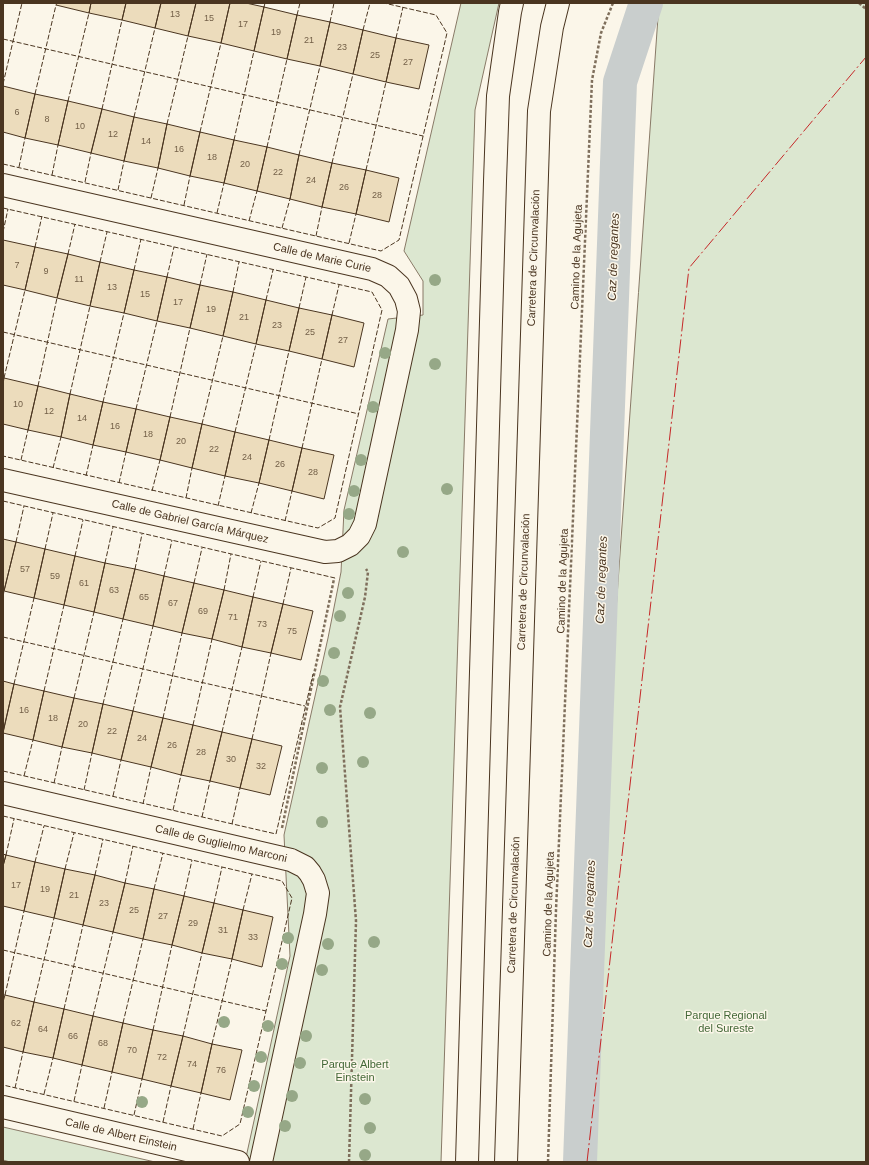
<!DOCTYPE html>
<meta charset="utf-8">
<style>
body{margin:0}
#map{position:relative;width:869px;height:1165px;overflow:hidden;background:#fbf6e9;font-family:Arial,sans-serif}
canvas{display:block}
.frame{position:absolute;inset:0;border:4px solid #4a3520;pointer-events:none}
</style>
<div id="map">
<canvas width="869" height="1165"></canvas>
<div class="frame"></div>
</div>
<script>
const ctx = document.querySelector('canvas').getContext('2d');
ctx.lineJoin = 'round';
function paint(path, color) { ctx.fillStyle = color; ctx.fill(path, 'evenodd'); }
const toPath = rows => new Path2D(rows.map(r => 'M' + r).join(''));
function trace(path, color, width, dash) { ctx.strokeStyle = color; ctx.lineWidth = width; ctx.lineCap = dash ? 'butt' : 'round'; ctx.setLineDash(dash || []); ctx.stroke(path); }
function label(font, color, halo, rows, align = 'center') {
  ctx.font = font + ' Arial,sans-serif'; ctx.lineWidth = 3; ctx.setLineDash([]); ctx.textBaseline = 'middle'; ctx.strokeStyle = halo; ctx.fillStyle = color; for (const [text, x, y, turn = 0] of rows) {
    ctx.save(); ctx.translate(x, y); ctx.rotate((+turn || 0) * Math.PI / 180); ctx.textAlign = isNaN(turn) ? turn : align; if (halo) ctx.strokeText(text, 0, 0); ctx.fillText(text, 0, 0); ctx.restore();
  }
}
const green = toPath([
 [461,3,499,3,475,110,441,1162,245,1162,290,956,284,835,328,638,341,572,344,510,388,319,423,315,423,281,404,251,461,3],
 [659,3,866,3,866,1162,577,1162,659,3],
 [3,1127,155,1162,10,1162,3,1160,3,1127]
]);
paint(green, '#dce7d0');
trace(green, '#887966', 1);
trace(toPath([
 [580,1162,620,82,646,3]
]), '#c9cecd', 34);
const building = toPath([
 [57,3,91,3,89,13,56,5,57,3],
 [91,3,126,3,122,20,89,13,91,3],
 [126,3,161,3,155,28,122,20,126,3],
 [161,3,196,3,188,36,155,28,161,3],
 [196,3,230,3,221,43,188,36,196,3],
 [230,3,246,3,264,7,254,51,221,43,230,3],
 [264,7,297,15,287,59,254,51,264,7],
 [297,15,330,22,320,66,287,59,297,15],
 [330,22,363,30,353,74,320,66,330,22],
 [363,30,396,38,386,82,353,74,363,30],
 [396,38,429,45,419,89,386,82,396,38],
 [3,86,35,94,25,138,3,132,3,86],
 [35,94,68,101,58,145,25,138,35,94],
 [68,101,102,109,91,153,58,145,68,101],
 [102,109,134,117,124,161,91,153,102,109],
 [134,117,167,124,158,168,124,161,134,117],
 [167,124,200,132,190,176,158,168,167,124],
 [200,132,234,140,224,183,190,176,200,132],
 [234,140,267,147,257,191,224,183,234,140],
 [267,147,299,155,290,199,257,191,267,147],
 [299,155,332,163,322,207,290,199,299,155],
 [332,163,366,170,356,214,322,207,332,163],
 [366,170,399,178,389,222,356,214,366,170],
 [3,240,35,247,25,290,3,285,3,240],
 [35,247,68,254,57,298,25,290,35,247],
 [68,254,100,262,90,306,57,298,68,254],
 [100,262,134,270,124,313,90,306,100,262],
 [134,270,167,277,157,321,124,313,134,270],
 [167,277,200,285,190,328,157,321,167,277],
 [200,285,233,292,223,336,190,328,200,285],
 [233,292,266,300,256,344,223,336,233,292],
 [266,300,299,308,289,351,256,344,266,300],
 [299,308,332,315,322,359,289,351,299,308],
 [332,315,364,323,354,367,322,359,332,315],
 [4,378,38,386,28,430,3,424,3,384,4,378],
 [38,386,70,394,61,437,28,430,38,386],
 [70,394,103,402,93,445,61,437,70,394],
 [103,402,136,409,126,452,93,445,103,402],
 [136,409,170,417,160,460,126,452,136,409],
 [170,417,202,424,192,468,160,460,170,417],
 [202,424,235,432,225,476,192,468,202,424],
 [235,432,269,440,259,483,225,476,235,432],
 [269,440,302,448,292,491,259,483,269,440],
 [302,448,334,455,324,499,292,491,302,448],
 [3,539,16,542,4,591,3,591,3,539],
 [16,542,45,549,34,598,4,591,16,542],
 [45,549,75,556,64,605,34,598,45,549],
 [75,556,105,563,94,612,64,605,75,556],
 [105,563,135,569,123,619,94,612,105,563],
 [135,569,164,576,153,626,123,619,135,569],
 [164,576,194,583,182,633,153,626,164,576],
 [194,583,224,590,212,639,182,633,194,583],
 [224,590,253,597,242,647,212,639,224,590],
 [253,597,283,604,271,653,242,647,253,597],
 [283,604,313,611,301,660,271,653,283,604],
 [3,681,14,684,3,732,3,681],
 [14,684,44,691,33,740,3,733,14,684],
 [44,691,74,698,62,747,33,740,44,691],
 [74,698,103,704,92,753,62,747,74,698],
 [103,704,133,711,121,760,92,753,103,704],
 [133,711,163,718,151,767,121,760,133,711],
 [163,718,193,725,181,775,151,767,163,718],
 [193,725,222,732,210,781,181,775,193,725],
 [222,732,252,739,240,788,210,781,222,732],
 [252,739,282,746,270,795,240,788,252,739],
 [3,854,6,855,3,866,3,854],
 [6,855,35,862,24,911,3,906,3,866,6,855],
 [35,862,65,869,54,918,24,911,35,862],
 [65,869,95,875,83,925,54,918,65,869],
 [95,875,125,883,113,932,83,925,95,875],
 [125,883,154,889,143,939,113,932,125,883],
 [154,889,184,896,172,945,143,939,154,889],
 [184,896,214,903,202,953,172,945,184,896],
 [214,903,243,910,232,959,202,953,214,903],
 [243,910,273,917,262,967,232,959,243,910],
 [5,995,34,1002,23,1052,3,1047,3,1002,5,995],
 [34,1002,64,1009,53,1058,23,1052,34,1002],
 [64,1009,93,1016,82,1065,53,1058,64,1009],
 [93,1016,123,1023,112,1072,82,1065,93,1016],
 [123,1023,153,1030,142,1079,112,1072,123,1023],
 [153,1030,183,1036,171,1086,142,1079,153,1030],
 [183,1036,212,1044,201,1093,171,1086,183,1036],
 [212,1044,242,1050,230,1100,201,1093,212,1044]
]);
paint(building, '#ecdcbc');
trace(building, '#4a3520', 1);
const minor = toPath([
 [3,185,372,269,388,276,399,286,406,299,409,311,407,330,365,524,359,536,350,545,338,551,325,552,3,480],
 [3,793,291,860,305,867,310,873,314,880,318,893,315,914,261,1162],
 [3,1107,238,1162]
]);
const major = toPath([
 [467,1162,495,181,498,96,510,12,512,3],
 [506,1162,539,111,552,27,558,3]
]);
trace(minor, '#4a3520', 24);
trace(major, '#4a3520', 24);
trace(toPath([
 [859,3,866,9],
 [282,828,334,579],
 [349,1162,356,921,340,707,365,597,368,572,366,569],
 [548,1162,556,910,592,80,601,33,613,3]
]), '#7f6f5c', 2.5, [3, 2]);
trace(minor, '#fbf6e9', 22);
trace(major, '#fbf6e9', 22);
trace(toPath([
 [264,7,265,3],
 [297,15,300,3],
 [330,22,334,3],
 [363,30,370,3],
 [396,38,403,7],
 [3,39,423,136],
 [3,84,22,3],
 [35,94,56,5],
 [68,101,89,13],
 [102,109,122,20],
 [134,117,155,28],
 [167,124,188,36],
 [200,132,221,43],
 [234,140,254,51],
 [267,147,287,59],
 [299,155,320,66],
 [332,163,353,74],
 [3,164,381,251,399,240,447,33,436,15,384,3],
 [19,167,25,138],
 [366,170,386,82],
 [52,175,58,145],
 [85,182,91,153],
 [118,190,124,161],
 [151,198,158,168],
 [184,205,190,176],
 [3,208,372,292,382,310,335,518,318,528,3,456],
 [217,213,224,183],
 [249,221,257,191],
 [282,228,290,199],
 [3,232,8,209],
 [316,236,322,207],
 [349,243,356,214],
 [35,247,42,216],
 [68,254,75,224],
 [100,262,107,232],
 [134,270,141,239],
 [167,277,174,247],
 [200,285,207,254],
 [233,292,239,262],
 [266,300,273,270],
 [299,308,306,277],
 [332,315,339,285],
 [3,332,359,414],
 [4,378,25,290],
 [38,386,57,298],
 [70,394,90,306],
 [103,402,124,313],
 [136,409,157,321],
 [170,417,190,328],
 [202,424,223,336],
 [235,432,256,344],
 [269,440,289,351],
 [302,448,322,359],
 [21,460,28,430],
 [53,468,61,437],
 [86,476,93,445],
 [119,483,126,452],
 [152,491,160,460],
 [186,498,192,468],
 [3,501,335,578,335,579],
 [218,506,225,476],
 [251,513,259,483],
 [285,521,292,491],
 [16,542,24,506],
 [45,549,53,513],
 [75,556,83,520],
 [105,563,113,527],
 [135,569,142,534],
 [164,576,172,540],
 [194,583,202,548],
 [224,590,231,554],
 [3,597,4,591],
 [253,597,261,561],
 [283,604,291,568],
 [3,637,305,706],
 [14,684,34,598],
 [44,691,64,605],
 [74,698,94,612],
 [103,704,123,619],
 [133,711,153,626],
 [163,718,182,633],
 [193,725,212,639],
 [222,732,242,647],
 [252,739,271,653],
 [3,771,276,834,313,674],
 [24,776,33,740],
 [54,783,62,747],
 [84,790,92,753],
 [113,796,121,760],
 [143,804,151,767],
 [173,810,181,775],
 [3,816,282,881,292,898,240,1124,222,1136,3,1085],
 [202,817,210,781],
 [232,824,240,788],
 [6,855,14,819],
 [35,862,44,826],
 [65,869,74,833],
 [95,875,103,839],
 [125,883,133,846],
 [154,889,163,853],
 [184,896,192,860],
 [214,903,222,867],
 [243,910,252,874],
 [3,950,266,1011],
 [5,995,24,911],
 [34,1002,54,918],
 [64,1009,83,925],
 [93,1016,113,932],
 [123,1023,143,939],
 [153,1030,172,945],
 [183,1036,202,953],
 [212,1044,232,959],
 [15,1088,23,1052],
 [44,1094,53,1058],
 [74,1101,82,1065],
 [104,1108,112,1072],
 [134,1115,142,1079],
 [163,1122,171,1086],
 [193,1129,201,1093]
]), '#4a3520', 1, [5, 2]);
trace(toPath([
 [587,1162,689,268,866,57]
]), '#c62828', 1, [14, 3, 2, 3]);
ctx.fillStyle = '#96a887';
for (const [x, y] of [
 [435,280],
 [385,353],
 [435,364],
 [373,407],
 [361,460],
 [447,489],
 [354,491],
 [349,514],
 [403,552],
 [348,593],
 [340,616],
 [334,653],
 [323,681],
 [330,710],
 [370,713],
 [363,762],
 [322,768],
 [322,822],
 [288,938],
 [374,942],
 [328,944],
 [282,964],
 [322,970],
 [224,1022],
 [268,1026],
 [306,1036],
 [261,1057],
 [300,1063],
 [254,1086],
 [292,1096],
 [365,1099],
 [142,1102],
 [248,1112],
 [285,1126],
 [370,1128],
 [365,1155]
]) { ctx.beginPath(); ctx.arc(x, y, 6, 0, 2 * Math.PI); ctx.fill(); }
label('9px', '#725f47', null, [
 ["13",175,15],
 ["15",209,19],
 ["17",243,25],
 ["19",276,33],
 ["21",309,41],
 ["23",342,48],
 ["25",375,56],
 ["27",408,63],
 ["6",17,113],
 ["8",47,120],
 ["10",80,127],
 ["12",113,135],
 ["14",146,142],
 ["16",179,150],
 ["18",212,158],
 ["20",245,165],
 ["22",278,173],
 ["24",311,181],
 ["26",344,188],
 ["28",377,196],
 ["7",17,266],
 ["9",46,272],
 ["11",79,280],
 ["13",112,288],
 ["15",145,295],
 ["17",178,303],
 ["19",211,310],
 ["21",244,318],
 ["23",277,326],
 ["25",310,333],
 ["27",343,341],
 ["10",18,405],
 ["12",49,412],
 ["14",82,419],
 ["16",115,427],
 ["18",148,435],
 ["20",181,442],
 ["22",214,450],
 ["24",247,458],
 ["26",280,465],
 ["28",313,473],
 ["57",25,570],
 ["59",55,577],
 ["61",84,584],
 ["63",114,591],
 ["65",144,598],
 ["67",173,604],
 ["69",203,612],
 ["71",233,618],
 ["73",262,625],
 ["75",292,632],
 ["16",24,711],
 ["18",53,719],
 ["20",83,725],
 ["22",112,732],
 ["24",142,739],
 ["26",172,746],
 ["28",201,753],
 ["30",231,760],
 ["32",261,767],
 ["17",16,886],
 ["19",45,890],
 ["21",74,896],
 ["23",104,904],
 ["25",134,911],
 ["27",163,917],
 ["29",193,924],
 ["31",223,931],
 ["33",253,938],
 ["62",16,1024],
 ["64",43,1030],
 ["66",73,1037],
 ["68",103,1044],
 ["70",132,1051],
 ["72",162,1058],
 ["74",192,1065],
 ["76",221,1071]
]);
label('11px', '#4a3520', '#fbf6e9', [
 ["Camino de la Agujeta",577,257,-88],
 ["Calle de Marie Curie",322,258,13],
 ["Carretera de Circunvalación",534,258,-88],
 ["Calle de Gabriel García Márquez",190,522,13],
 ["Camino de la Agujeta",563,581,-88],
 ["Carretera de Circunvalación",524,582,-88],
 ["Calle de Guglielmo Marconi",221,844,13],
 ["Camino de la Agujeta",549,904,-88],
 ["Carretera de Circunvalación",514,905,-88],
 ["Calle de Albert Einstein",121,1135,13]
]);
label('11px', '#436837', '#fbf6e9', [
 ["Parque Regional",726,1016],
 ["del Sureste",726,1029],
 ["Parque Albert",355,1065],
 ["Einstein",355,1078]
]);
label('italic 12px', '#4a3520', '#fbf6e9', [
 ["Caz de regantes",614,257,-88],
 ["Caz de regantes",602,580,-88],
 ["Caz de regantes",590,904,-88]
]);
</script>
